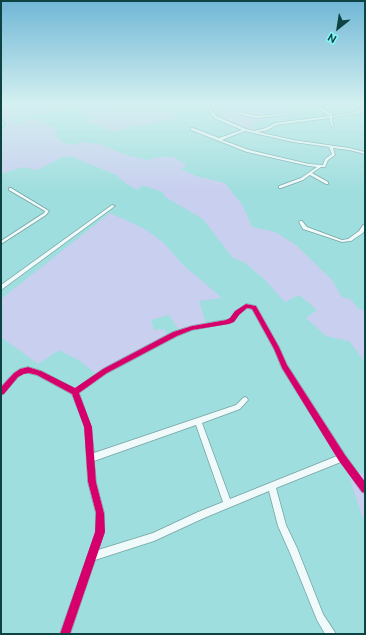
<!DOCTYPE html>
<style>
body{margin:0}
#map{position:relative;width:366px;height:635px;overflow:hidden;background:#9fdede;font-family:Ubuntu,sans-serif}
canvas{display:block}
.frame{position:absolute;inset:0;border:2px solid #0e4343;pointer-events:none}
.north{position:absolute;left:318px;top:8px;width:40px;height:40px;-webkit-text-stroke:3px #84f9f8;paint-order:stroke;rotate:210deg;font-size:11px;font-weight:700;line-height:16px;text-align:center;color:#0e4343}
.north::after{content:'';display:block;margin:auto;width:14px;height:18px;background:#0e4343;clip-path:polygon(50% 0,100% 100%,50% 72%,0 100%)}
</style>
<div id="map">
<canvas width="366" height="635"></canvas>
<div class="frame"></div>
<div class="north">N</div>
</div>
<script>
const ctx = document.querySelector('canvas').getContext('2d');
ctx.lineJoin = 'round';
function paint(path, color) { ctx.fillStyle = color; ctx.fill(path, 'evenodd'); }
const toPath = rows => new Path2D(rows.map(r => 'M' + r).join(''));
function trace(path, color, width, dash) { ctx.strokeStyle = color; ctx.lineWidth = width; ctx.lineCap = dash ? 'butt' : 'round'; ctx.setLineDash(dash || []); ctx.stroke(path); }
paint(toPath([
 [1,104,150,104,155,112,170,110,177,118,137,126,132,125,124,130,112,131,102,126,84,122,97,117,82,115,79,110,65,108,36,116,32,114,24,117,18,115,10,118,16,124,19,124,22,123,22,120,26,118,33,120,38,119,58,130,53,132,58,139,68,144,74,145,83,142,99,144,126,155,147,160,161,157,173,157,187,165,181,169,196,176,225,183,243,206,252,227,275,232,296,245,332,280,342,297,350,299,359,309,365,310,365,362,349,341,326,336,306,318,317,310,299,295,285,302,265,280,245,263,233,258,203,219,165,197,163,192,142,185,138,190,127,184,116,175,71,156,61,158,37,170,22,167,1,174],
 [209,104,311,104,317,108,309,110,303,105,289,107,296,112,264,115,267,120,250,123,256,130,249,130,218,116],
 [110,213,145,229,164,243,182,264,222,298,199,301,206,324,181,333,169,315,151,320,154,330,164,329,168,337,96,374,80,361,59,350,38,364,1,337,1,299],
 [348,472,365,474,365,521,361,513]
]), '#c8cfef');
trace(toPath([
 [1,117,6,125,1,128]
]), '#5dbcbc', 1);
const minor = toPath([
 [167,104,170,104,120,111,119,110,167,104],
 [206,104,208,104,216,116,246,129,254,131,266,128,275,123,330,116,312,105,312,104,314,104,332,114,332,116,357,112,346,104,348,104,359,110,360,113,332,117,332,122,334,128,332,127,330,122,330,118,276,125,268,130,258,132,293,140,349,148,365,152,365,154,349,150,333,148,335,155,328,160,325,167,321,167,312,173,328,182,328,184,326,184,310,175,303,180,281,188,279,188,279,186,301,178,317,167,309,166,247,152,191,130,191,128,193,128,219,138,242,130,214,118,206,104],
 [245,131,293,142,329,147,332,154,325,159,323,165,309,164,249,150,222,140,245,131],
 [239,112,256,116,293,113,294,114,256,118,238,114,239,112],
 [9,188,11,188,49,211,46,215,1,244,1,241,44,213,45,211,9,190,9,188],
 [112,205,115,206,1,290,1,285,112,205],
 [300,221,302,221,307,227,342,240,348,239,359,231,363,225,365,225,365,229,363,233,351,241,342,242,303,229,299,222,300,221],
 [246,304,256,306,279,347,287,365,345,455,365,483,365,493,362,492,341,462,276,488,286,525,297,548,323,614,336,634,325,634,317,620,290,553,278,526,269,491,204,518,154,541,95,560,70,634,60,634,96,532,96,513,88,482,85,427,72,394,37,375,28,373,23,373,18,377,3,394,1,395,1,387,14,373,20,369,28,367,41,371,75,389,103,369,173,332,192,326,226,320,230,319,235,312,246,304],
 [247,308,252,309,274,349,282,368,337,456,230,499,202,423,240,409,248,400,247,398,245,397,243,398,236,405,94,453,91,427,79,393,107,373,177,336,192,330,229,323,234,321,239,314,247,308],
 [196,425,223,502,198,512,153,533,98,550,104,532,104,513,96,482,94,461,196,425]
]);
trace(minor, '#75a3a3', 1.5);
paint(minor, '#f1fafa');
paint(toPath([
 [246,304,256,306,279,347,287,365,345,455,365,482,365,493,362,492,339,461,282,368,274,349,252,309,247,308,239,315,234,322,229,324,192,330,177,336,107,373,79,393,92,427,96,482,104,513,105,532,70,634,60,634,95,532,96,513,88,482,84,427,72,394,37,375,28,373,24,374,18,377,4,394,1,395,1,387,14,373,20,369,28,367,41,371,75,388,103,369,173,332,192,326,226,320,230,318,235,311,246,304]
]), '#d6006c');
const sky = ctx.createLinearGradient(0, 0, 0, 192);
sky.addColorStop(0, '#70b7d6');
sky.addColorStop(0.54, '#d4f0f0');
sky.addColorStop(1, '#d4f0f000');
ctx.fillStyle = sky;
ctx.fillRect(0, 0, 366, 192);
</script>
